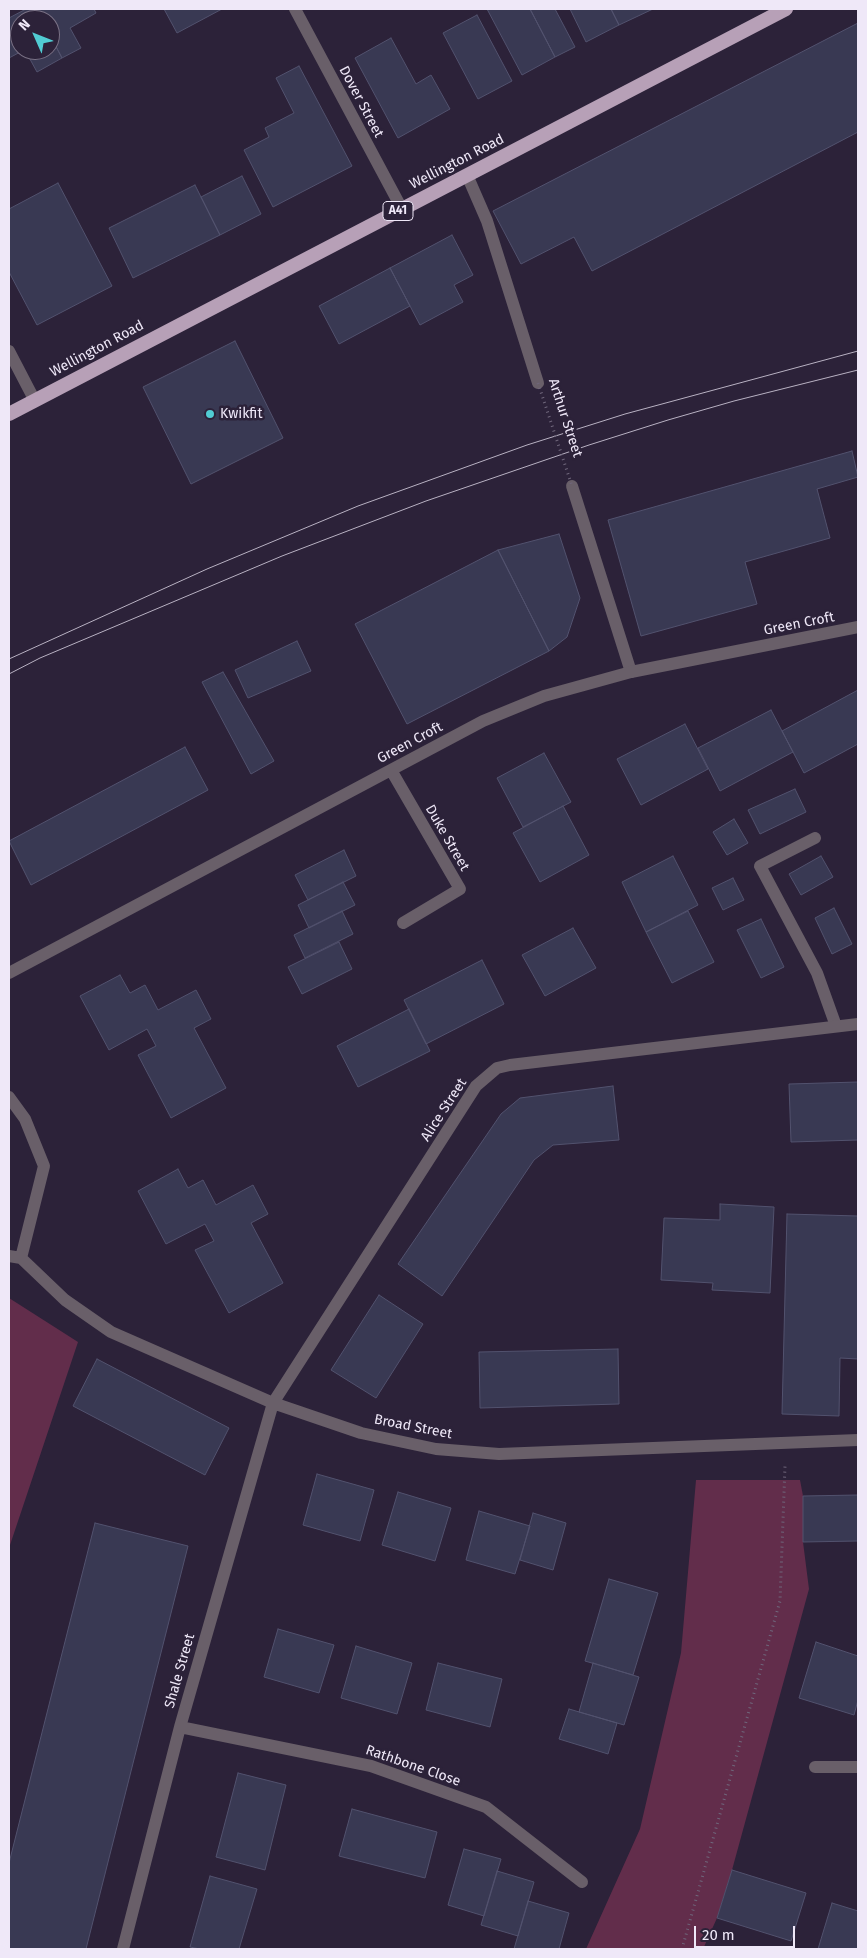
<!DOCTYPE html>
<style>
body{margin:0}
#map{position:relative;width:867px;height:1958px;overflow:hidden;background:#2c2239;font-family:"Fira Sans",sans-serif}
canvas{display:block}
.frame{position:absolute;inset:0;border:10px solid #efe8f8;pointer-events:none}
.north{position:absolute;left:10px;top:10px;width:50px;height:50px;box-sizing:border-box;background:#2c2239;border:1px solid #7a7185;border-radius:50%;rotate:314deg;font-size:14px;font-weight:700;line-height:20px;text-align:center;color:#efe8f8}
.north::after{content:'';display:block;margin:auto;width:18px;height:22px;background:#51ccd3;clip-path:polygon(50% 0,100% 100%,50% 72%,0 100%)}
.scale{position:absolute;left:694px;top:1926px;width:101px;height:22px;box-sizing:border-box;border:2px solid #efe8f8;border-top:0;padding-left:6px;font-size:15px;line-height:18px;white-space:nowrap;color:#efe8f8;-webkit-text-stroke:4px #2c2239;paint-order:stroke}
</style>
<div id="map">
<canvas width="867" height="1958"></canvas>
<div class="frame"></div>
<div class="north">N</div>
<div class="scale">20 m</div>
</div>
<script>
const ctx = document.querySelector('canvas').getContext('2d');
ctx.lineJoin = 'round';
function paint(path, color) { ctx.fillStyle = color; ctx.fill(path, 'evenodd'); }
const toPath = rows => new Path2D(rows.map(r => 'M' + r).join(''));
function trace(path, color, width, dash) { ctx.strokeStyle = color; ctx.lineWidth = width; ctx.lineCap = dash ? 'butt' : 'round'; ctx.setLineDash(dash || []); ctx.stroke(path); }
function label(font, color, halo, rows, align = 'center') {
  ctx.font = font + ' "Fira Sans",sans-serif'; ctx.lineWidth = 5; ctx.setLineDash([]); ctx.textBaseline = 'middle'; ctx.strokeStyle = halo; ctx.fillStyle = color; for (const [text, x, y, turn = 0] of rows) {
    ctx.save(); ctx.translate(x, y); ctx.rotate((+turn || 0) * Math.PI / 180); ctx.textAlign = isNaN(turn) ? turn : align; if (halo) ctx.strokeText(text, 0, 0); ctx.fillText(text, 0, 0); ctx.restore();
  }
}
paint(toPath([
 [9,1298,78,1342,9,1548],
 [696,1480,800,1480,803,1496,803,1542,809,1589,732,1870,717,1918,703,1949,586,1949,640,1829,681,1653]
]), '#622d4b');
const building = toPath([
 [26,9,36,9,42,20,20,20,20,50,24,50,9,58,9,18,26,9],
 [36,9,94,9,96,13,70,28,81,48,62,58,50,35,50,20,42,20,36,9],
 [164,9,222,9,177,33,164,9],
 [487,9,530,9,555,57,522,75,487,9],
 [530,9,555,9,575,47,555,57,530,9],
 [570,9,611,9,619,25,586,42,570,9],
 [611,9,653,9,619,25,611,9],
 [477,15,512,81,478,99,443,33,477,15],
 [858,23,858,132,592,271,574,237,521,264,493,211,858,23],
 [50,35,62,58,37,72,25,50,50,50,50,35],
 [391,38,416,84,431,75,450,109,398,138,355,58,391,38],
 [299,66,352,166,273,207,244,150,269,137,265,128,294,113,276,78,299,66],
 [242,176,261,214,220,235,201,197,242,176],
 [58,183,112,286,37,325,9,272,9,209,58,183],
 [195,185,220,235,133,278,109,228,195,185],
 [452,235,473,275,454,285,463,302,420,325,390,268,452,235],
 [390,268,410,306,339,344,319,306,390,268],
 [235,341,283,438,191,484,143,387,235,341],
 [852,451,858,477,817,489,830,538,745,562,757,604,641,636,608,520,852,451],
 [559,534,580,598,567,637,549,651,498,550,559,534],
 [498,550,549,651,407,724,355,624,498,550],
 [297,641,311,671,248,698,235,670,297,641],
 [223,672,274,761,251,774,202,682,223,672],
 [858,690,858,744,804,773,782,731,858,690],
 [771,710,793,752,720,791,698,748,771,710],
 [685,724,708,769,641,805,617,759,685,724],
 [185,747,208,790,31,885,9,841,185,747],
 [544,753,571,802,523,827,497,778,544,753],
 [795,789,806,812,760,834,748,810,795,789],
 [563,806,589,855,540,882,513,833,563,806],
 [734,819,748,843,727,855,713,832,734,819],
 [344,850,356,876,308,900,295,875,344,850],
 [673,856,698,905,646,932,622,882,673,856],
 [821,856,833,877,801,895,789,874,821,856],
 [733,878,744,900,723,910,712,888,733,878],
 [343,882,355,905,309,928,298,905,343,882],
 [834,908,852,944,832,954,815,918,834,908],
 [342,911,353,934,305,958,294,935,342,911],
 [688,911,714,962,672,983,646,932,688,911],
 [761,919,784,967,761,978,737,930,761,919],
 [573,928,596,968,545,996,522,955,573,928],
 [339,942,352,969,302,994,288,967,339,942],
 [482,960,504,1004,426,1044,404,1000,482,960],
 [120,975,130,993,145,985,158,1010,196,990,211,1019,194,1028,226,1088,171,1118,138,1055,156,1046,147,1029,109,1050,80,996,120,975],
 [409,1009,430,1051,358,1087,337,1046,409,1009],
 [858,1082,858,1140,791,1142,789,1084,858,1082],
 [613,1086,619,1140,553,1145,534,1160,442,1296,398,1264,501,1114,520,1098,613,1086],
 [178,1169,188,1188,203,1180,216,1205,253,1185,268,1214,251,1223,283,1283,229,1313,195,1250,214,1241,205,1224,166,1244,138,1191,178,1169],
 [720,1204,774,1207,770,1293,712,1290,713,1283,661,1280,664,1218,720,1220,720,1204],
 [787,1214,858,1216,858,1359,840,1358,839,1416,782,1414,787,1214],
 [379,1295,423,1324,376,1398,331,1370,379,1295],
 [618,1349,619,1404,480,1408,479,1352,618,1349],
 [97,1359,229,1428,205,1475,73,1406,97,1359],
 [317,1474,374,1490,360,1541,303,1525,317,1474],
 [398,1492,451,1508,435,1561,382,1545,398,1492],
 [858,1495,858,1541,803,1542,803,1496,858,1495],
 [479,1511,530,1526,515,1574,466,1560,479,1511],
 [533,1513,566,1523,553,1570,520,1560,533,1513],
 [95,1523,188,1546,86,1949,9,1949,9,1863,95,1523],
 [609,1579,658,1593,633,1675,585,1661,609,1579],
 [278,1629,334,1645,319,1693,264,1677,278,1629],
 [816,1642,858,1656,858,1700,854,1715,799,1698,816,1642],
 [356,1646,412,1663,397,1714,341,1698,356,1646],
 [438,1663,502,1679,490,1727,426,1710,438,1663],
 [593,1663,639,1677,624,1725,579,1712,593,1663],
 [569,1709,617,1723,608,1754,559,1739,569,1709],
 [238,1773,286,1785,265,1870,216,1857,238,1773],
 [352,1809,437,1832,425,1878,339,1856,352,1809],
 [464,1849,501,1859,484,1916,448,1905,464,1849],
 [732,1870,806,1893,791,1941,717,1918,732,1870],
 [497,1871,534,1882,518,1936,481,1925,497,1871],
 [210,1876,257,1889,239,1949,200,1949,190,1947,210,1876],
 [528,1901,569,1913,559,1949,514,1949,528,1901],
 [832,1903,858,1911,858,1949,818,1949,832,1903]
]);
paint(building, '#393953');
trace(building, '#52526e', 1);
trace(toPath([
 [682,1949,780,1601,785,1466]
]), '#6f667b', 3, [1, 4]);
trace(toPath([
 [467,175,487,221,538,383],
 [572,486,631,672],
 [815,838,760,866,817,973,836,1026]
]), '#695f69', 12);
trace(toPath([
 [295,9,402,209],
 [9,351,35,401],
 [391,770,460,889,403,923],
 [9,973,483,721,544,696,631,672,858,627],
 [9,1097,25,1119,44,1166,21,1258],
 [9,1256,21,1258,65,1300,111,1332,273,1403,361,1433,436,1449,499,1454,858,1440],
 [180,1727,371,1766,486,1807,582,1882],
 [815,1767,858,1767],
 [123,1949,180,1727,273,1403,476,1086,497,1068,510,1065,858,1024]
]), '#695f69', 12);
trace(toPath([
 [9,414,786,9]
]), '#b7a0b7', 14);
trace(toPath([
 [9,659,207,569,358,506,527,445,625,414,858,351],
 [9,674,40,658,282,556,426,501,589,445,668,420,734,401,858,370]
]), '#b9b2c3', 1);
trace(toPath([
 [538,383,572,486]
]), '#6f667b', 3, [1, 4]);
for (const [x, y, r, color] of [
 [210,414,5,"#51ccd3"]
]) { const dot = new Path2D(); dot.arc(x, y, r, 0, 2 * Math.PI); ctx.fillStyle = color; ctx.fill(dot); trace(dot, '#2c2239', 2); }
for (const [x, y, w] of [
 [398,211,30]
]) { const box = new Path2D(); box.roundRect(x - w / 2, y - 9.5, w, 19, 4); ctx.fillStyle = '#2c2239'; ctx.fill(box); trace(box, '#efe8f8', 1); }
label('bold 12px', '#efe8f8', null, [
 ["A41",398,211]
]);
label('14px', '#efe8f8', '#2c2239', [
 ["Dover Street",361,102,62],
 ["Wellington Road",457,162,-27],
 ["Wellington Road",97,349,-28],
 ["Arthur Street",565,418,72],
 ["Green Croft",799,624,-11],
 ["Green Croft",410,743,-28],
 ["Duke Street",447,838,60],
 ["Alice Street",444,1110,-57],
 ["Broad Street",413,1427,11],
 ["Shale Street",180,1671,-74],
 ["Rathbone Close",413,1766,19]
]);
label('14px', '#efe8f8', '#2c2239', [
 ["Kwikfit",220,414]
], 'left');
</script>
